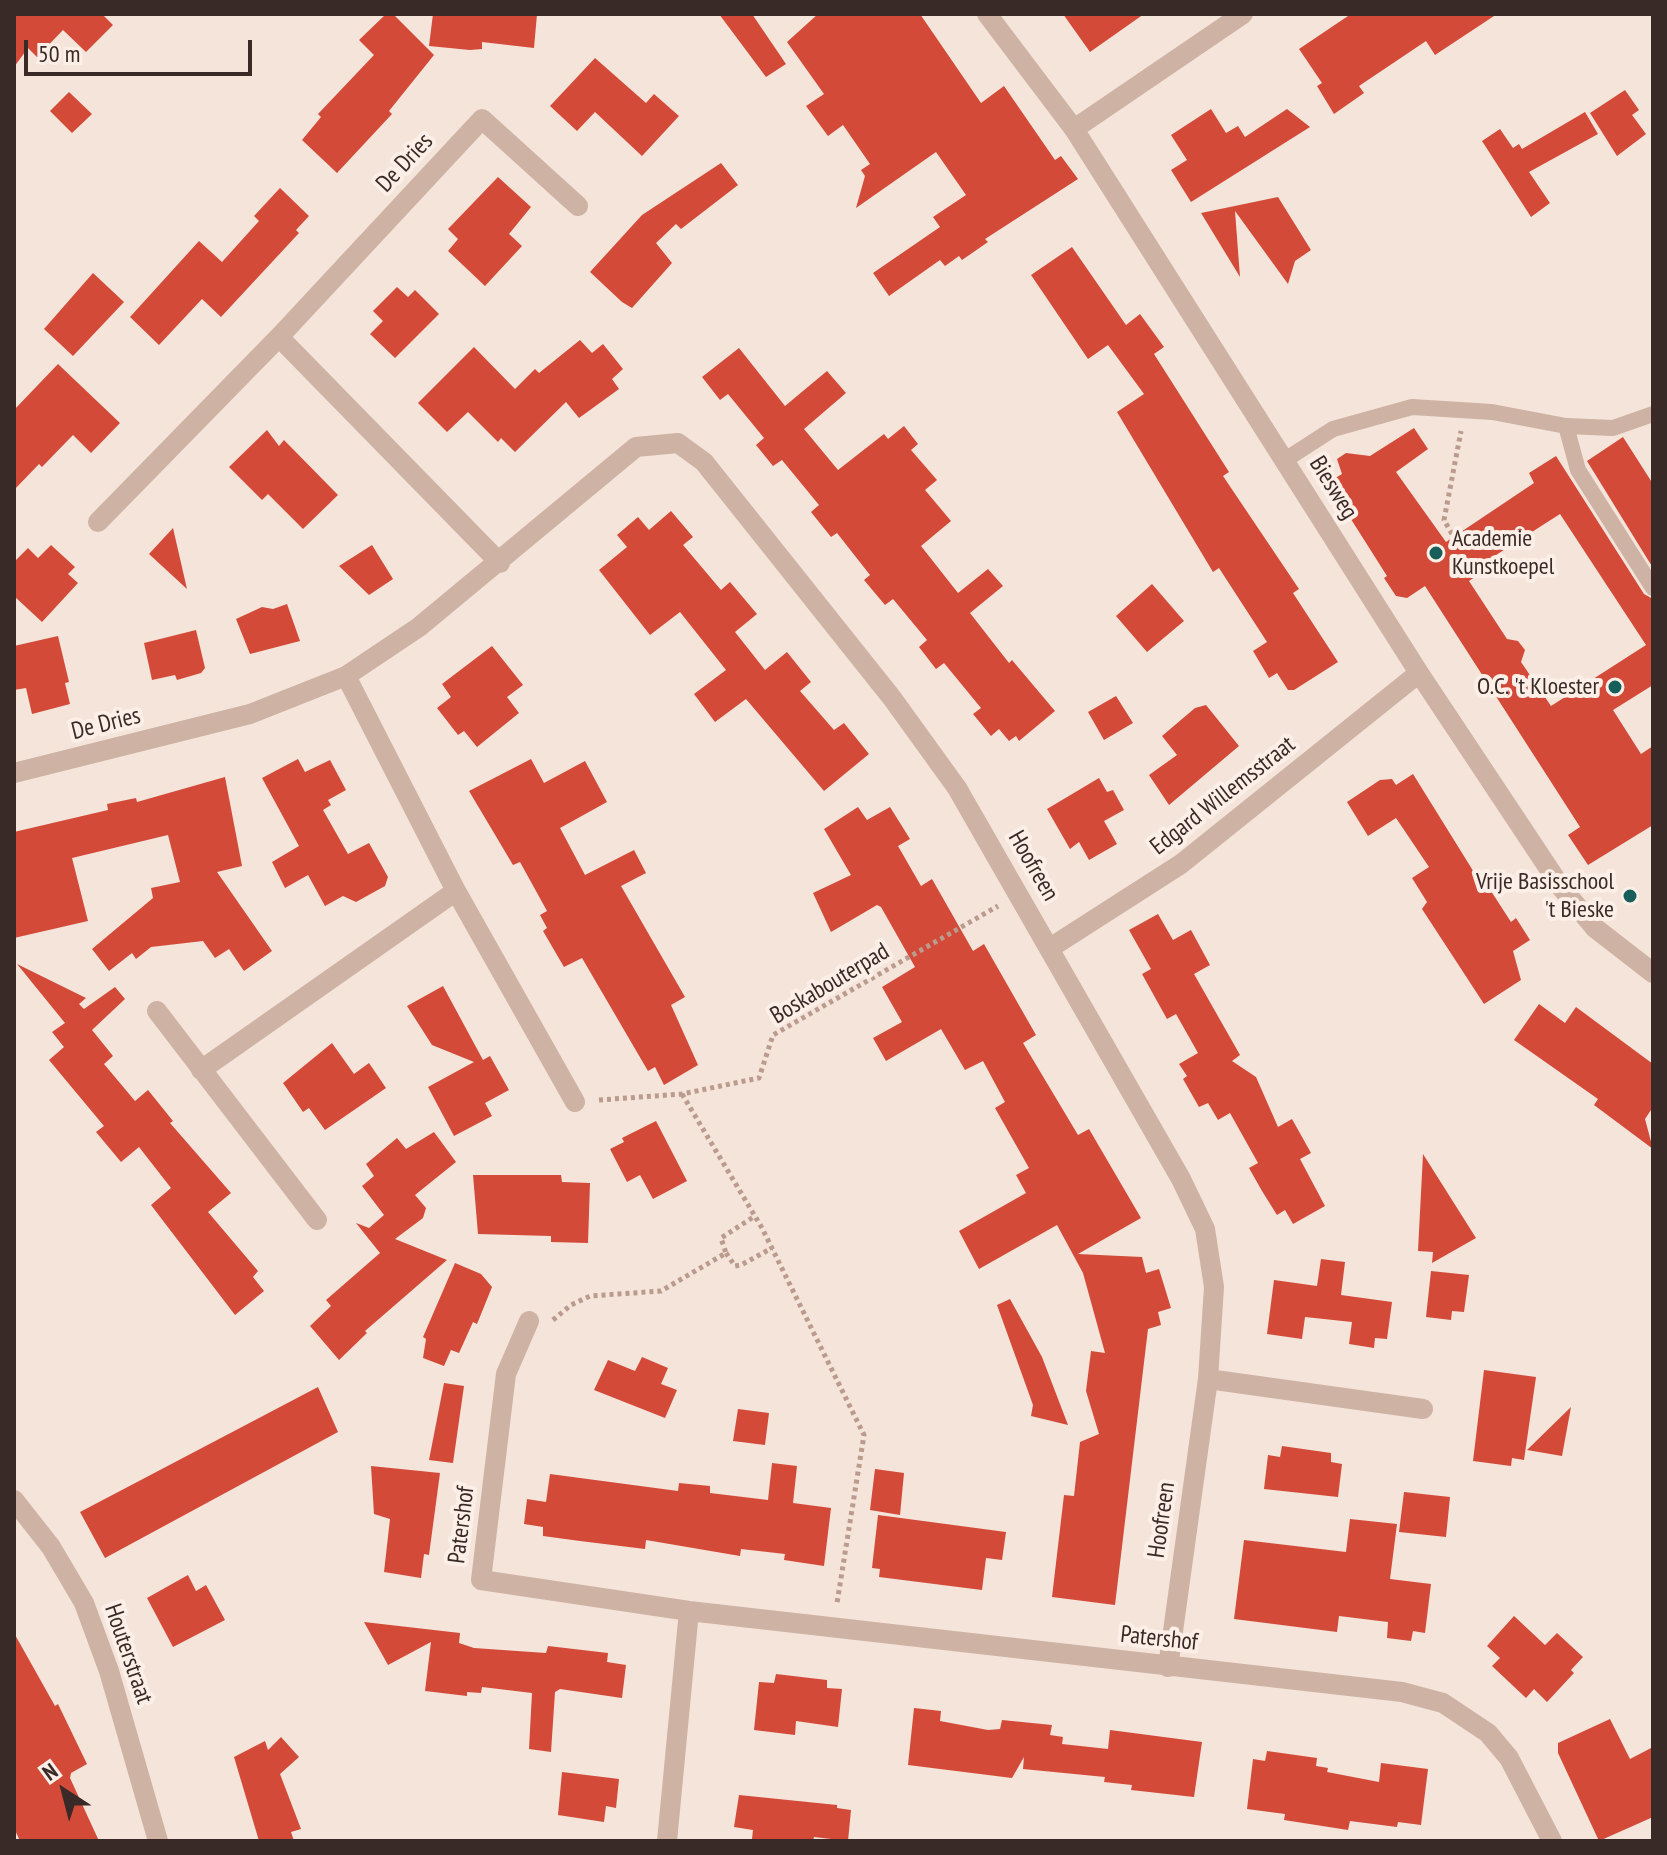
<!DOCTYPE html>
<style>
body{margin:0}
#map{position:relative;width:1667px;height:1855px;overflow:hidden;background:#f4e4da;font-family:"PT Sans Narrow",sans-serif}
canvas{display:block}
.frame{position:absolute;inset:0;border:16px solid #392a27;pointer-events:none}
.north{position:absolute;left:24px;top:1751px;width:80px;height:80px;-webkit-text-stroke:6px #fbefe7;paint-order:stroke;rotate:324deg;font-size:22px;font-weight:700;line-height:32px;text-align:center;color:#392a27}
.north::after{content:'';display:block;margin:auto;width:28px;height:36px;background:#392a27;clip-path:polygon(50% 0,100% 100%,50% 72%,0 100%)}
.scale{position:absolute;left:24px;top:40px;width:228px;height:36px;box-sizing:border-box;border:4px solid #392a27;border-top:0;padding-left:10px;font-size:24px;line-height:28px;white-space:nowrap;color:#392a27;-webkit-text-stroke:6px #fbefe7;paint-order:stroke}
</style>
<div id="map">
<canvas width="1667" height="1855"></canvas>
<div class="frame"></div>
<div class="north">N</div>
<div class="scale">50 m</div>
</div>
<script>
const ctx = document.querySelector('canvas').getContext('2d');
ctx.lineJoin = 'round';
function paint(path, color) { ctx.fillStyle = color; ctx.fill(path, 'evenodd'); }
const toPath = rows => new Path2D(rows.map(r => 'M' + r).join(''));
function trace(path, color, width, dash) { ctx.strokeStyle = color; ctx.lineWidth = width; ctx.lineCap = dash ? 'butt' : 'round'; ctx.setLineDash(dash || []); ctx.stroke(path); }
function label(font, color, halo, rows, align = 'center') {
  ctx.font = font + ' "PT Sans Narrow",sans-serif'; ctx.lineWidth = 8; ctx.setLineDash([]); ctx.textBaseline = 'middle'; ctx.strokeStyle = halo; ctx.fillStyle = color; for (const [text, x, y, turn = 0] of rows) {
    ctx.save(); ctx.translate(x, y); ctx.rotate((+turn || 0) * Math.PI / 180); ctx.textAlign = isNaN(turn) ? turn : align; if (halo) ctx.strokeText(text, 0, 0); ctx.fillText(text, 0, 0); ctx.restore();
  }
}
paint(toPath([
 [14,14,102,14,113,25,86,52,63,30,37,57,28,48,14,67],
 [386,14,393,14,434,55,389,111,392,114,337,173,302,140,321,117,318,114,374,55,359,40],
 [433,14,537,14,534,48,482,42,482,49,470,50,429,46],
 [719,14,752,14,786,64,766,77],
 [818,14,920,14,981,103,1004,86,1055,160,1061,156,1078,179,985,239,988,242,962,260,959,256,945,266,940,260,889,296,873,273,940,227,933,217,966,195,936,152,856,208,865,176,861,170,870,164,843,125,828,136,806,106,824,94,787,42],
 [1063,14,1144,14,1090,52],
 [1351,14,1497,14,1435,55,1426,41,1359,86,1364,93,1334,114,1317,86,1322,83,1299,49],
 [595,58,646,103,654,94,679,116,642,156,595,112,577,131,550,106],
 [1625,90,1639,110,1632,115,1646,134,1617,156,1590,113],
 [69,92,92,114,72,133,50,111],
 [1211,109,1226,133,1238,126,1245,137,1287,109,1310,127,1191,202,1171,170,1187,160,1171,135],
 [1585,112,1598,134,1529,172,1550,203,1531,217,1482,141,1500,129,1513,148,1519,144,1522,149],
 [721,163,738,185,681,229,676,224,656,243,672,263,632,308,622,302,590,272,642,215],
 [498,177,531,207,509,234,522,246,485,286,448,251,458,239,448,229],
 [280,188,309,216,296,230,299,233,221,317,202,299,159,345,130,317,199,241,222,262,259,221,254,216],
 [1278,197,1311,250,1295,261,1288,284,1235,211,1240,277,1201,213],
 [1072,247,1126,325,1140,314,1164,347,1154,354,1229,472,1223,476,1299,589,1293,593,1338,662,1294,690,1288,690,1277,673,1269,678,1253,651,1267,642,1219,568,1213,572,1117,412,1144,394,1108,345,1088,359,1031,275],
 [93,273,124,302,73,356,44,329],
 [397,287,408,297,415,290,439,314,395,358,370,334,383,321,373,311],
 [580,340,592,353,603,344,623,369,612,379,619,389,579,418,566,402,515,452,501,438,498,442,468,412,447,432,418,403,474,347,515,389,535,369,539,373],
 [739,348,785,406,827,371,846,393,804,429,838,470,884,434,888,439,904,426,918,444,911,450,937,480,925,490,951,521,921,546,958,593,988,569,1003,586,970,613,1009,663,1012,660,1055,711,1019,741,1016,736,1009,741,999,729,991,736,973,714,981,708,944,663,936,669,919,647,927,640,893,599,885,605,864,580,870,575,837,533,831,537,811,512,819,505,782,460,773,466,756,445,764,438,728,394,720,400,702,377],
 [58,364,120,423,91,453,73,435,42,467,39,464,14,490,14,410],
 [1414,428,1428,449,1396,472,1446,542,1534,483,1529,473,1556,456,1644,594,1653,599,1653,685,1613,710,1641,754,1653,746,1653,825,1588,865,1568,835,1580,827,1425,586,1407,598,1396,596,1384,578,1387,576,1342,505,1338,508,1324,485,1342,474,1337,459,1346,453,1370,456],
 [1560,514,1646,645,1551,706,1521,662,1525,650,1518,641,1507,639,1469,581,1485,570,1482,564],
 [267,430,279,446,284,440,338,495,303,529,268,494,262,500,229,467],
 [1623,437,1653,484,1653,568,1587,461],
 [671,511,693,537,683,545,721,590,730,582,757,614,735,632,765,670,787,652,811,682,800,691,834,730,844,723,869,754,824,791,746,699,715,722,694,694,726,670,680,612,650,635,599,570,627,547,617,535,638,517,649,530],
 [173,528,187,589,149,554],
 [51,545,75,567,68,574,78,583,42,622,14,596,14,562,28,548,38,558],
 [372,545,393,579,369,595,339,566],
 [1152,584,1184,621,1147,652,1116,616],
 [287,604,300,641,250,654,236,619,262,607,273,609],
 [196,630,205,668,201,673,177,680,175,675,152,680,144,643],
 [58,636,69,682,65,683,70,704,32,714,26,688,14,690,14,646],
 [492,646,523,685,507,697,519,713,477,747,464,731,458,735,437,708,451,697,442,684],
 [1116,696,1133,723,1104,740,1088,712],
 [1206,705,1239,746,1169,805,1149,775,1177,755,1162,736,1195,708],
 [298,759,305,772,330,760,346,790,328,800,331,805,323,810,348,854,369,843,388,877,385,886,356,902,343,896,325,906,308,875,285,888,272,862,299,846,262,778],
 [531,759,544,783,585,761,607,802,560,828,585,875,634,850,646,873,621,886,685,997,671,1005,698,1065,664,1085,655,1067,648,1071,582,958,564,967,543,931,547,928,540,915,547,911,520,862,513,865,469,791],
 [1413,774,1485,890,1489,888,1511,922,1516,918,1530,940,1513,951,1521,980,1484,1004,1422,909,1427,902,1412,878,1429,867,1396,818,1368,836,1347,802,1380,780,1392,779,1396,785],
 [225,777,242,866,217,872,272,951,244,971,229,949,215,958,203,941,151,947,136,959,132,953,109,971,92,949,153,898,151,888,180,882,168,835,72,858,88,921,14,938,14,832,108,810,107,804,136,798,137,802],
 [1099,778,1107,792,1113,790,1124,810,1104,821,1117,844,1089,860,1079,842,1070,849,1047,809],
 [858,807,867,820,890,807,910,839,898,846,921,886,932,879,973,951,984,944,1036,1035,1023,1043,1078,1135,1089,1129,1141,1218,1078,1254,1142,1257,1146,1273,1159,1269,1171,1308,1158,1312,1161,1325,1148,1329,1115,1605,1052,1597,1064,1495,1074,1496,1080,1442,1099,1434,1086,1391,1091,1351,1105,1353,1083,1273,1057,1225,979,1269,959,1231,1026,1193,1016,1175,1029,1168,995,1108,1005,1102,983,1061,965,1070,941,1029,886,1061,873,1038,902,1022,882,987,915,967,881,907,877,905,831,932,813,893,851,875,824,829],
 [1158,914,1173,940,1191,930,1210,965,1194,974,1240,1055,1232,1061,1256,1077,1278,1127,1292,1119,1311,1153,1300,1159,1325,1206,1293,1224,1285,1210,1277,1215,1262,1191,1249,1168,1258,1163,1230,1113,1218,1120,1208,1103,1199,1107,1183,1079,1187,1076,1179,1064,1198,1053,1176,1014,1167,1019,1142,974,1151,969,1129,930],
 [17,964,86,998,79,1004,84,1009,115,987,125,999,92,1030,113,1056,104,1064,135,1101,148,1090,173,1121,170,1123,231,1193,208,1212,258,1271,253,1277,264,1291,235,1315,151,1205,171,1188,139,1147,121,1162,96,1132,104,1126,49,1060,64,1047,52,1032,65,1023],
 [443,986,483,1060,490,1056,509,1090,485,1103,492,1116,454,1136,428,1087,474,1062,432,1045,407,1006],
 [1539,1004,1565,1023,1576,1007,1653,1064,1653,1107,1645,1119,1653,1149,1594,1105,1598,1099,1514,1040],
 [332,1043,354,1074,369,1063,386,1088,325,1130,309,1108,303,1112,283,1083],
 [656,1121,687,1181,653,1199,640,1175,627,1182,610,1149,624,1142,622,1138],
 [434,1132,456,1162,415,1195,426,1208,423,1218,395,1239,447,1260,365,1331,367,1333,339,1360,310,1326,331,1306,326,1300,380,1253,356,1223,369,1228,384,1215,362,1186,374,1176,366,1164,397,1138,406,1149],
 [1423,1154,1476,1238,1432,1263,1433,1252,1418,1251],
 [473,1175,561,1175,562,1182,590,1183,588,1243,551,1242,551,1236,478,1234],
 [1321,1259,1345,1262,1341,1295,1392,1302,1387,1339,1375,1338,1374,1348,1349,1344,1352,1322,1305,1317,1302,1339,1267,1334,1274,1280,1317,1286],
 [455,1263,481,1274,492,1287,477,1324,473,1322,459,1353,451,1350,444,1366,423,1358,426,1339,423,1337],
 [1431,1271,1469,1275,1464,1312,1452,1311,1451,1320,1426,1317],
 [1010,1299,1042,1357,1068,1425,1031,1416,1033,1405,997,1305],
 [642,1357,668,1368,661,1384,677,1390,665,1418,594,1390,608,1360,635,1371],
 [1484,1370,1536,1377,1524,1460,1512,1458,1511,1466,1473,1461],
 [444,1383,464,1386,453,1463,429,1460],
 [318,1387,338,1432,105,1558,80,1512],
 [1571,1407,1562,1456,1527,1450],
 [738,1409,769,1413,765,1445,733,1441],
 [1282,1446,1331,1453,1331,1462,1342,1464,1338,1497,1264,1489,1268,1455,1280,1457],
 [772,1463,797,1466,793,1503,831,1508,824,1566,784,1560,785,1554,741,1549,740,1556,646,1540,645,1549,580,1541,543,1536,543,1527,524,1524,527,1499,546,1502,550,1474,678,1491,679,1483,710,1486,710,1493,768,1500],
 [371,1466,440,1473,429,1555,424,1554,421,1578,384,1572,390,1519,374,1514],
 [875,1469,904,1473,900,1515,870,1510],
 [1404,1492,1450,1497,1446,1537,1399,1532],
 [878,1515,1006,1532,1002,1560,986,1558,982,1590,879,1577,880,1569,872,1568],
 [1350,1519,1397,1524,1390,1579,1431,1584,1425,1633,1413,1631,1411,1641,1387,1638,1388,1622,1339,1616,1337,1632,1234,1619,1244,1540,1346,1552],
 [188,1575,196,1591,206,1585,225,1620,173,1647,147,1598],
 [1514,1616,1545,1645,1557,1633,1583,1657,1571,1670,1574,1673,1547,1702,1534,1689,1526,1698,1492,1666,1500,1658,1487,1646],
 [364,1622,460,1633,459,1643,474,1648,546,1653,548,1646,608,1653,607,1662,626,1665,622,1698,560,1689,555,1692,551,1752,529,1749,532,1693,482,1687,481,1693,467,1692,467,1696,425,1691,431,1642,388,1665],
 [14,1633,55,1706,58,1704,87,1764,71,1773,70,1778,99,1841,20,1841,14,1828],
 [776,1674,827,1680,827,1688,842,1689,838,1727,796,1721,795,1735,754,1730,759,1682,774,1683],
 [914,1708,941,1711,940,1721,988,1730,1000,1729,1002,1720,1052,1725,1050,1735,1063,1737,1062,1744,1108,1749,1110,1730,1202,1742,1194,1797,1131,1790,1132,1785,1104,1782,1105,1777,1023,1769,1024,1757,1012,1778,908,1765],
 [1610,1719,1630,1759,1653,1747,1653,1817,1599,1841,1558,1753,1558,1743],
 [281,1737,299,1757,280,1774,301,1829,291,1832,294,1841,259,1841,234,1757,265,1741,268,1750],
 [1267,1751,1317,1758,1316,1766,1328,1768,1327,1772,1379,1782,1381,1763,1428,1769,1421,1825,1398,1822,1397,1827,1350,1821,1348,1830,1284,1820,1285,1814,1247,1809,1253,1759,1265,1761],
 [562,1772,619,1779,616,1808,606,1806,604,1822,558,1815],
 [739,1795,837,1805,837,1808,851,1810,848,1841,814,1837,813,1841,752,1839,753,1830,734,1827]
]), '#d34a39');
trace(toPath([
 [1452,534,1444,520,1461,431],
 [682,1094,762,1228,864,1435,837,1603],
 [599,1100,682,1094,759,1078,773,1035,998,906],
 [726,1253,735,1266,741,1265,772,1248],
 [553,1320,571,1305,590,1296,661,1291,726,1253,721,1238,755,1216]
]), '#ba9b8e', 5, [4, 4]);
trace(toPath([
 [1566,426,1578,470,1653,588],
 [1285,460,1333,429,1412,407,1492,412,1566,426,1613,428,1653,414]
]), '#ceb2a4', 16);
trace(toPath([
 [987,14,1074,129,1419,673,1561,887,1595,928,1653,973],
 [1074,129,1243,14],
 [279,337,500,563],
 [98,522,279,337,482,119,578,206],
 [346,676,456,891,575,1102],
 [14,773,250,714,346,676,419,627,636,447,678,443,704,462,892,698,957,788,1181,1179,1205,1229,1214,1287,1208,1379,1168,1667],
 [1050,948,1181,864,1419,673],
 [157,1011,317,1220],
 [201,1070,456,891],
 [529,1321,506,1374,481,1580,689,1611,1402,1692,1443,1703,1488,1733,1509,1758,1552,1841],
 [1208,1379,1423,1409],
 [14,1500,51,1547,84,1603,109,1671,158,1841],
 [667,1841,689,1611]
]), '#ceb2a4', 20);
for (const [x, y, r, color] of [
 [1436,553,8,"#175f5a"],
 [1615,687,8,"#175f5a"],
 [1630,896,8,"#175f5a"]
]) { const dot = new Path2D(); dot.arc(x, y, r, 0, 2 * Math.PI); ctx.fillStyle = color; ctx.fill(dot); trace(dot, '#fbefe7', 3); }
label('24px', '#392a27', '#fbefe7', [
 ["De Dries",405,163,-47],
 ["Biesweg",1333,488,58],
 ["De Dries",106,724,-14],
 ["Edgard Willemsstraat",1223,796,-38],
 ["Hoofreen",1033,866,60],
 ["Boskabouterpad",830,984,-31],
 ["Hoofreen",1162,1520,-82],
 ["Patershof",462,1525,-83],
 ["Patershof",1159,1639,6],
 ["Houterstraat",128,1654,71]
]);
label('24px', '#392a27', '#fbefe7', [
 ["Academie",1452,539,"left"],
 ["Kunstkoepel",1452,567,"left"],
 ["O.C. 't Kloester",1599,687],
 ["Vrije Basisschool",1614,882],
 ["'t Bieske",1614,910]
], 'right');
</script>
